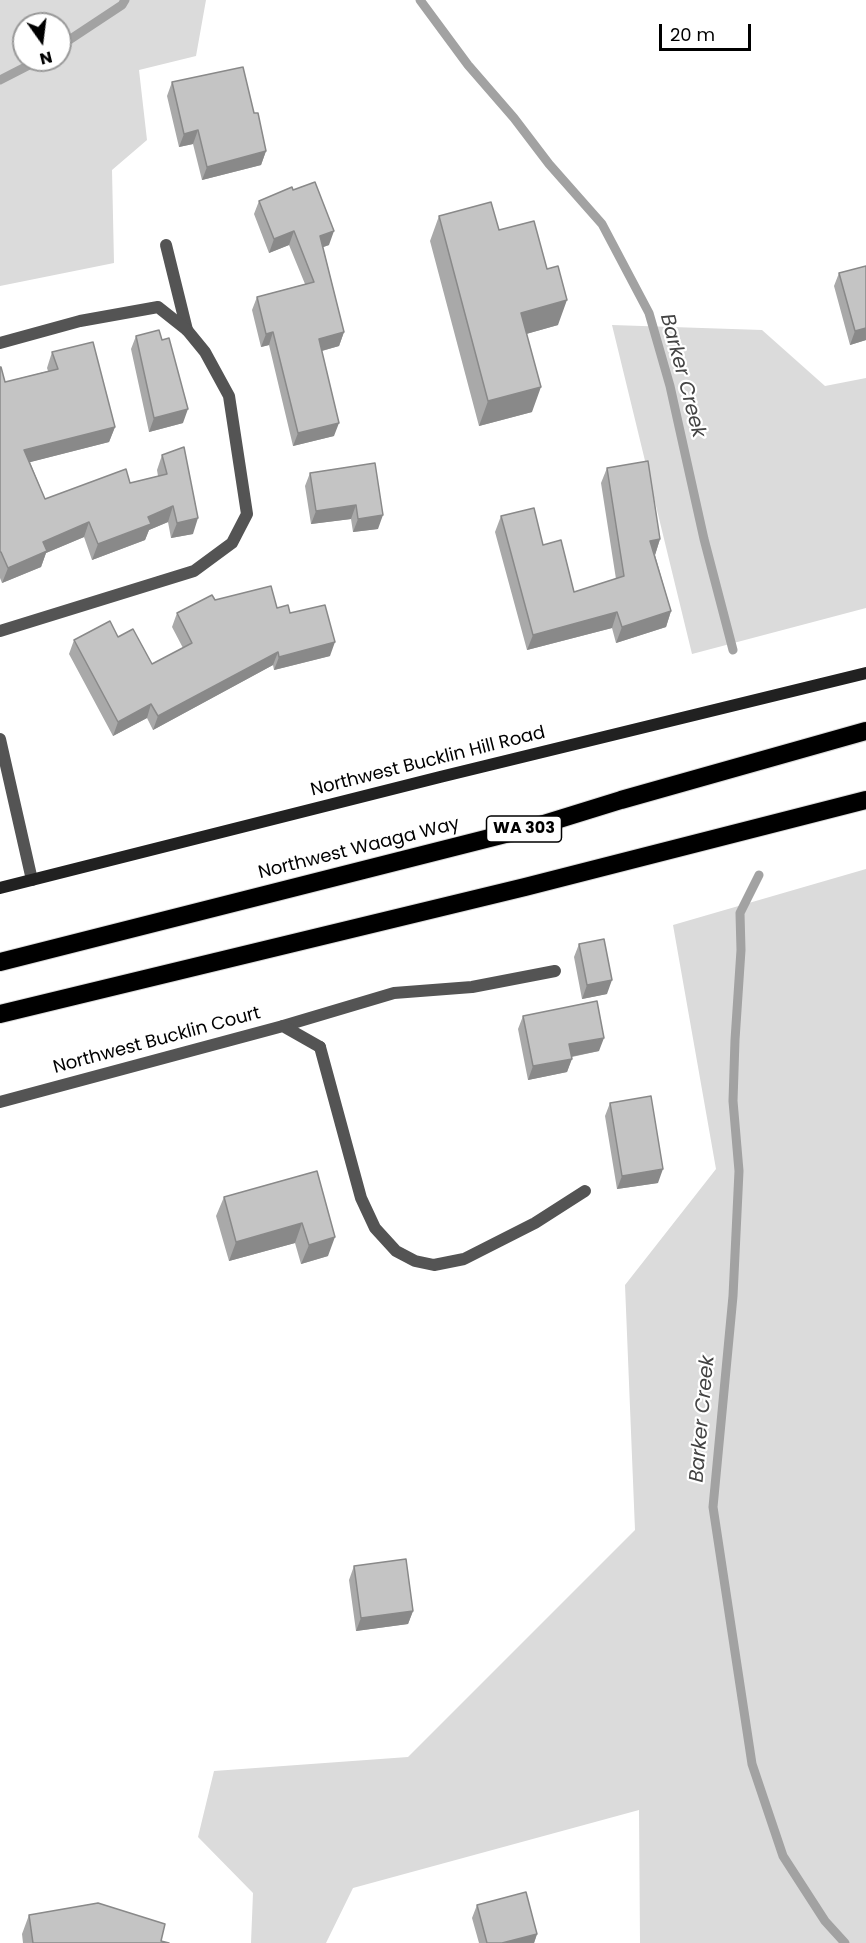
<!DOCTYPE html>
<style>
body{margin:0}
#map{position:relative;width:866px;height:1943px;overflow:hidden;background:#fff;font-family:Poppins,sans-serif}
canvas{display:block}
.north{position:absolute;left:12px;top:12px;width:60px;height:60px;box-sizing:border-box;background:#fff;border:2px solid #999;border-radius:50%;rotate:166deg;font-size:16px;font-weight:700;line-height:24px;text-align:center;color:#000}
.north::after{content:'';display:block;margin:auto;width:21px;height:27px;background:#000;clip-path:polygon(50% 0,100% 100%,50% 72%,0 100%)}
.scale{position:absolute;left:659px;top:24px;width:92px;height:27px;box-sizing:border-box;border:3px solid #000;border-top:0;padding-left:8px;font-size:18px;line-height:21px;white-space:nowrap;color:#000;-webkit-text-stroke:4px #fff;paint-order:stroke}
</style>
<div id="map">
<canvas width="866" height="1943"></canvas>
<div class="north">N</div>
<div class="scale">20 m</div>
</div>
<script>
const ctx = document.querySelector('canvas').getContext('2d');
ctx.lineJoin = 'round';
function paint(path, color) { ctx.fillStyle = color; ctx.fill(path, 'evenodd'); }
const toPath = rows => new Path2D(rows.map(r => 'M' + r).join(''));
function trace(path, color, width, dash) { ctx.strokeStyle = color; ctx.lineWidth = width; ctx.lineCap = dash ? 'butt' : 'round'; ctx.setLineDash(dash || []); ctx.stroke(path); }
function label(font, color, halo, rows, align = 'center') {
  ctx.font = font + ' Poppins,sans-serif'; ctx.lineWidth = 4.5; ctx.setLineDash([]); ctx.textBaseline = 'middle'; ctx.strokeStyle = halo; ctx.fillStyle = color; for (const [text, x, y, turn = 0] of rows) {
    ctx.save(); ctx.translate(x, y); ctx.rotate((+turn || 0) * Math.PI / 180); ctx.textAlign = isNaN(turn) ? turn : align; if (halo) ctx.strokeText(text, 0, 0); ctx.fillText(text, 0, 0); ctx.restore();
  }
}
paint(toPath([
 [0,0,206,0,196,56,139,70,147,140,112,170,114,263,0,286],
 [24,24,60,24,60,60,24,60],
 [612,325,762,330,825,386,866,378,866,608,692,654],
 [866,869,866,1943,640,1943,639,1810,353,1888,326,1943,251,1943,253,1893,198,1837,214,1771,408,1757,635,1530,625,1285,716,1169,673,925]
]), '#dbdbdb');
trace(toPath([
 [420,0,468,65,514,118,549,164,602,224,649,313,670,386,704,539,733,650],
 [60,46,122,5,125,0],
 [0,80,39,60],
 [759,875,740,913,741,950,735,1040,733,1101,739,1171,733,1296,713,1507,752,1764,783,1856,825,1921,845,1943]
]), '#a2a2a2', 9);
const highway = toPath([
 [0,962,537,826,621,800,866,731],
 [0,1014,525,887,866,800]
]);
trace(highway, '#dbdbdb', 20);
trace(toPath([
 [166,245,187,330],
 [283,1026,394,993,472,987,555,971],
 [320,1047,361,1198,375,1228,396,1251,415,1261,434,1265,464,1259,535,1223,585,1191]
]), '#545454', 12);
trace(toPath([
 [0,343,80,321,158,307,187,330,205,352,229,396,247,514,232,543,194,571,0,631],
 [0,739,32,880],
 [0,1102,283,1026,320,1047]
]), '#545454', 12);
trace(toPath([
 [0,888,440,777,866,673]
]), '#212121', 12);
trace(highway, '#000', 18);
paint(toPath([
 [172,82,254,113,266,151,261,165,202,180,193,144,179,147,167,96],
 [293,190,329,245,323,247,344,332,339,346,322,351,334,436,293,446,269,345,261,347,252,310,257,297,305,284,289,245,269,253,254,214,259,201],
 [439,216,499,230,558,325,526,334,532,412,479,426,430,241],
 [866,266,866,340,850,345,834,286,839,273],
 [136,336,183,423,149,432,131,349],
 [52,352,115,427,109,442,30,462,45,499,130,483,158,476,157,470,162,455,193,534,171,538,168,522,149,530,145,540,92,560,84,537,46,553,41,567,2,583,0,578,0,367,5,382,48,371,47,368],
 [375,463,378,529,353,532,351,519,311,524,305,486,310,473],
 [607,468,660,539,655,555,671,611,666,627,616,643,612,628,527,650,495,532,501,516,543,545,574,592,616,579,601,483],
 [215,600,277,608,290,613,330,656,274,670,273,665,153,730,147,718,113,736,69,654,74,640,118,637,152,664,183,648,172,627,177,613],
 [579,944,607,994,582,999,574,957],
 [523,1016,599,1051,572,1057,567,1072,528,1080,518,1029],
 [610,1103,658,1183,617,1189,605,1116],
 [317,1171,328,1256,301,1264,295,1243,229,1261,216,1216,224,1197],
 [354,1566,413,1611,408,1624,356,1631,349,1580],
 [477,1905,537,1934,534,1943,479,1943,472,1918],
 [29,1915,161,1941,169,1943,23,1943,22,1934]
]), '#a9a9a9');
paint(toPath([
 [198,130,193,144,179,147,184,134],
 [266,151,261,165,202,180,207,167],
 [294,231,289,245,269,253,274,239],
 [334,231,329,245,315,250,320,236],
 [567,300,558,325,512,338,521,313],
 [866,328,866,340,850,345,855,331],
 [273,332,269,345,261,347,266,334],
 [344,332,339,346,314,353,319,339],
 [541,387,532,412,479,426,488,401],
 [188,409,183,423,149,432,154,418],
 [339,423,334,436,293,446,298,433],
 [115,427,109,442,19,465,24,450],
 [356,505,351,519,311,524,316,511],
 [173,506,168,522,149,530,145,540,92,560,98,544,148,517],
 [383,515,378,529,353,532,358,519],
 [198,518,193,534,171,538,177,523],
 [89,522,84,537,46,553,41,567,2,583,8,568,43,542],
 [660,539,655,555,650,541],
 [671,611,666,627,616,643,622,627],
 [617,612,612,628,527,650,533,635],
 [335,642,330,656,274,670,279,657],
 [278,652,273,665,153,730,158,716],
 [151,704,147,718,113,736,118,722],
 [612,980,607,994,582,999,587,985],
 [604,1038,599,1051,564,1058,569,1044],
 [572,1059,567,1072,528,1080,533,1066],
 [663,1169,658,1183,617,1189,622,1176],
 [302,1223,295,1243,229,1261,236,1242],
 [335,1237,328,1256,301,1264,309,1245],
 [413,1611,408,1624,356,1631,361,1618],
 [537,1934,534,1943,502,1943]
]), '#898989');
const building = toPath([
 [243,67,254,113,258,113,266,151,207,167,198,130,184,134,172,82,243,67],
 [315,182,334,231,320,236,344,332,319,339,339,423,298,433,273,332,266,334,257,297,314,282,294,231,274,239,259,201,292,187,293,190,315,182],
 [491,202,499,230,534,221,547,269,558,266,567,300,521,313,541,387,488,401,439,216,491,202],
 [866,266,866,328,855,331,839,273,866,266],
 [159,330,162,340,169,338,188,409,154,418,136,336,159,330],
 [93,342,115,427,24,450,45,499,126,469,130,483,167,474,162,455,184,447,198,518,177,523,173,506,148,517,151,524,98,544,89,522,43,542,47,551,8,568,1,552,0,552,0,367,1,367,5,382,58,369,52,352,93,342],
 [648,461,660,539,650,541,671,611,622,627,617,612,533,635,501,516,534,508,543,545,561,540,574,592,624,576,607,468,648,461],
 [375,463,383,515,358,519,356,505,316,511,310,473,375,463],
 [271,586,277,608,288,605,290,613,325,605,335,642,279,657,278,652,158,716,151,704,118,722,74,640,110,621,118,637,133,629,152,664,192,643,177,613,212,595,215,600,271,586],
 [604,939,612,980,587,985,579,944,604,939],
 [597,1001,604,1038,569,1044,572,1059,533,1066,523,1016,597,1001],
 [651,1096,663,1169,622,1176,610,1103,651,1096],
 [317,1171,335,1237,309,1245,302,1223,236,1242,224,1197,317,1171],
 [406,1559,413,1611,361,1618,354,1566,406,1559],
 [526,1892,537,1934,502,1943,487,1943,477,1905,526,1892],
 [98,1903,165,1924,161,1941,169,1943,33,1943,29,1915,98,1903]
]);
paint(building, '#c4c4c4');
trace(building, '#898989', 1.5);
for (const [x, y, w] of [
 [524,829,75]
]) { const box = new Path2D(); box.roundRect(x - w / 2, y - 13, w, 26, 4.5); ctx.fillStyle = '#fff'; ctx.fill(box); trace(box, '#000', 1.5); }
label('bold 16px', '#000', null, [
 ["WA 303",524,829]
]);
label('18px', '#000', '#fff', [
 ["Northwest Bucklin Hill Road",428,762,-14],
 ["Northwest Waaga Way",359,849,-14],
 ["Northwest Bucklin Court",157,1041,-15]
]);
label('italic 20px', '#434343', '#fff', [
 ["Barker Creek",682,376,75],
 ["Barker Creek",703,1419,-85]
]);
</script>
